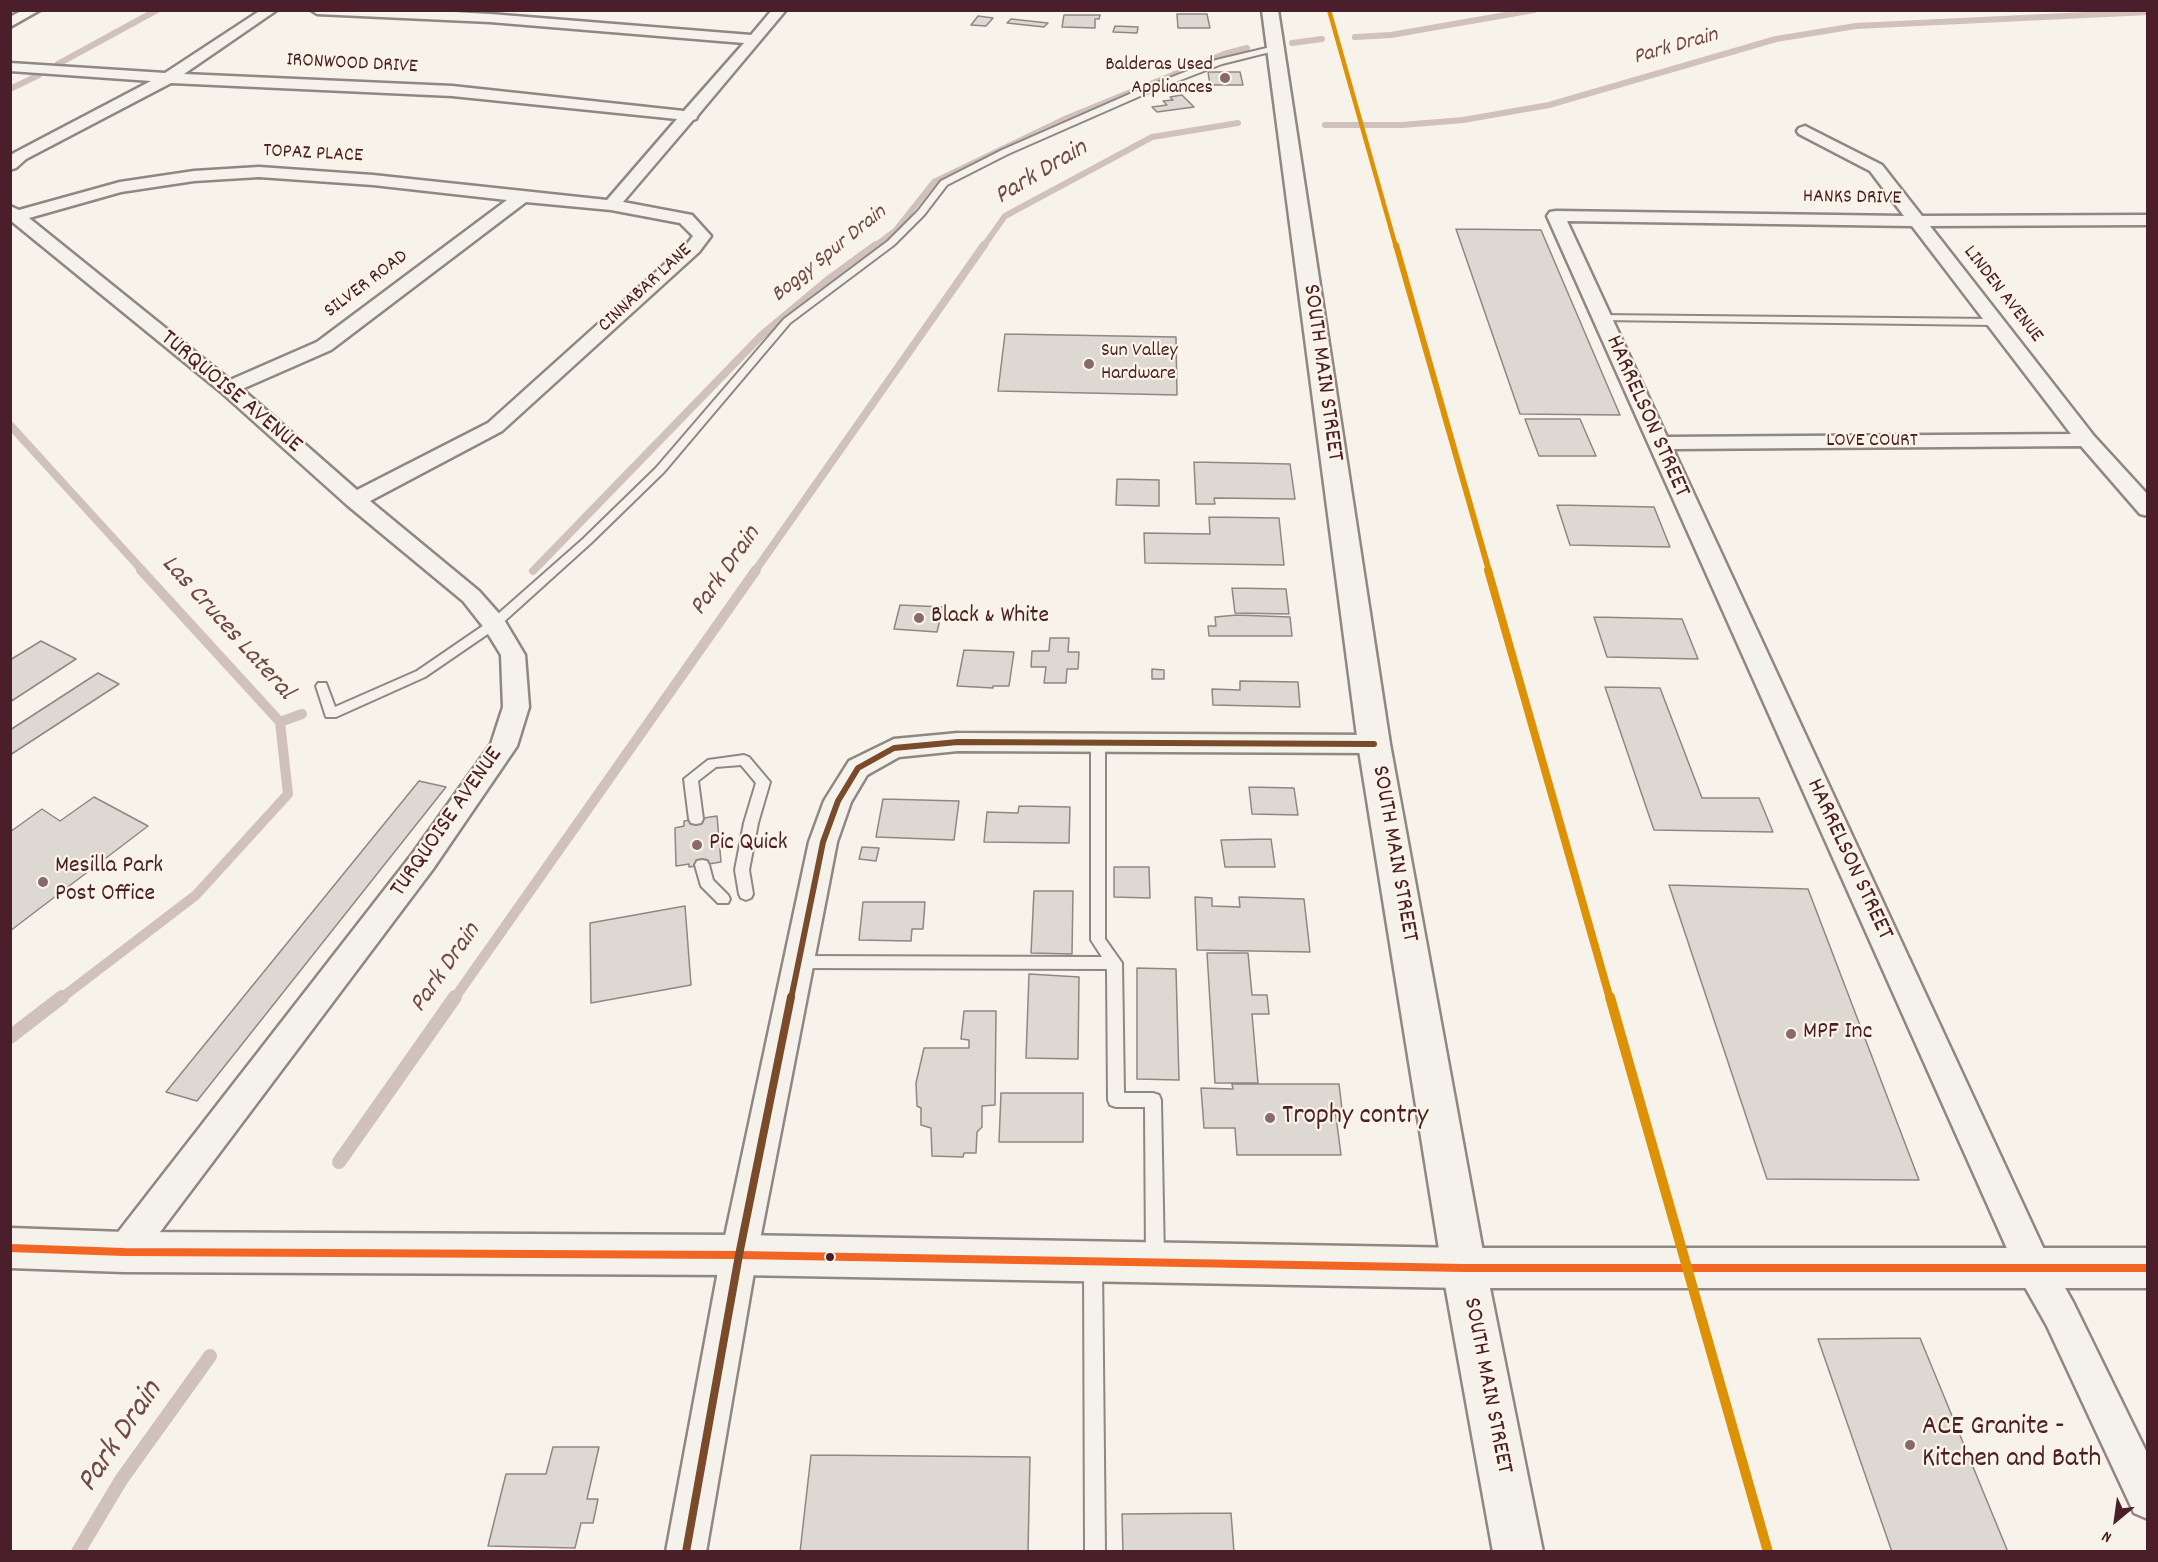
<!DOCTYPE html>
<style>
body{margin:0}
#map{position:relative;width:2158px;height:1562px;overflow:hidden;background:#f7f3ea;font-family:Dekko,sans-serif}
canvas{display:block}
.frame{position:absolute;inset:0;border:12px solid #4a1f2b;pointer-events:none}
.north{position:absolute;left:2086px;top:1490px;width:60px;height:60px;-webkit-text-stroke:4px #fcf5e5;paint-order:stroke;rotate:209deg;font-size:16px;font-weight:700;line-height:24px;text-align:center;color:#4a1f2b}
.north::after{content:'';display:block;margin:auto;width:21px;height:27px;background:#4a1f2b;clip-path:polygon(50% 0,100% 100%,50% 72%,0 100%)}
</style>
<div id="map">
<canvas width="2158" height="1562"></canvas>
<div class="frame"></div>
<div class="north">N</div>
</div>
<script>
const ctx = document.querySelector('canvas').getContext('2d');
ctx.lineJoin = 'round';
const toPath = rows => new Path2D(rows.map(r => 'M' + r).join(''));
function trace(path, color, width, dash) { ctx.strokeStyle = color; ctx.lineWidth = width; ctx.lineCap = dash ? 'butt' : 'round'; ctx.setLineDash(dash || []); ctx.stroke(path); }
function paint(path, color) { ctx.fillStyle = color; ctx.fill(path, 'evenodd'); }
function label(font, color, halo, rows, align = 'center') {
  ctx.font = font + ' Dekko,sans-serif'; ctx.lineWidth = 4.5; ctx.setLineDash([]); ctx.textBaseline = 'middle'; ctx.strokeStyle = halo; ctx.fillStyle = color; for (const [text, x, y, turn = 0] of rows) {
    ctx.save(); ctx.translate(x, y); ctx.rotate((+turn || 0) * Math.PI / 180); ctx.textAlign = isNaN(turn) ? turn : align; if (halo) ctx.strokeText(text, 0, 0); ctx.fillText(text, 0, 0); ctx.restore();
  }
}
trace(toPath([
 [1355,37,1391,35,1534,10],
 [1292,43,1322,39],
 [58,64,157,10],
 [10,89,39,75],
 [1325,125,1402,125,1463,120,1549,105,1776,39,1856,26,2148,12],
 [874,247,895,231,934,182,1067,118,1224,54,1247,48],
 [983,247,1005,216,1152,137,1238,123]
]), '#d0c1ba', 6);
trace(toPath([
 [10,425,143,571],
 [533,571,762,335,828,280,876,245],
 [755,571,984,245]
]), '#d0c1ba', 8);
trace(toPath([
 [280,722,302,714],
 [60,999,196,895,288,794,280,722,141,570],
 [454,999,756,570]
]), '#d0c1ba', 10);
trace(toPath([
 [10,1037,62,997],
 [339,1162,455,997],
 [78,1552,121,1480,210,1356]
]), '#d0c1ba', 14);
const building = toPath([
 [1177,14,1207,14,1210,28,1178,28,1177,14],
 [1064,15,1100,15,1099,19,1095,19,1095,28,1062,27,1064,15],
 [978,16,993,18,986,26,971,25,978,16],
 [1011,19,1048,23,1044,27,1007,23,1011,19],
 [1115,26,1138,27,1137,33,1113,32,1115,26],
 [1208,72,1240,72,1243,85,1210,85,1208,72],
 [1182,95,1194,107,1157,112,1152,107,1167,105,1163,101,1173,100,1170,97,1182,95],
 [1456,229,1541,230,1620,415,1520,414,1456,229],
 [1005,334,1176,337,1177,395,998,391,1005,334],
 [1525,419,1580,419,1596,456,1539,456,1525,419],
 [1194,462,1290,464,1295,499,1214,498,1215,504,1196,504,1194,462],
 [1117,479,1159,480,1159,506,1116,505,1117,479],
 [1557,505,1654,507,1670,547,1570,545,1557,505],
 [1209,517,1279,518,1284,565,1145,563,1144,533,1210,534,1209,517],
 [1232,588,1286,589,1289,614,1235,613,1232,588],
 [900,605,943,607,937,632,894,629,900,605],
 [1237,615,1290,617,1292,636,1209,636,1208,626,1216,626,1215,617,1237,615],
 [1594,617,1682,619,1698,659,1607,657,1594,617],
 [1050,638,1069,638,1068,652,1079,652,1078,669,1067,669,1066,683,1044,683,1046,667,1031,667,1032,651,1049,651,1050,638],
 [41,641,76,659,10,702,10,660,41,641],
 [964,650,1014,652,1009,686,993,686,993,688,957,686,964,650],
 [1152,669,1164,670,1164,679,1152,679,1152,669],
 [98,673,119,684,10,755,10,730,98,673],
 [1240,681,1298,682,1300,707,1213,705,1212,689,1240,690,1240,681],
 [1605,687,1660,688,1702,798,1759,798,1773,832,1654,830,1605,687],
 [419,781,446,787,197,1101,166,1092,419,781],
 [1249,787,1294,788,1298,815,1252,814,1249,787],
 [94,797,148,826,10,931,10,832,42,809,60,821,94,797],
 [883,799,959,801,954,840,876,837,883,799],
 [1019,806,1070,807,1069,843,984,842,987,812,1018,813,1019,806],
 [717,816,721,862,689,867,689,864,676,866,675,828,684,826,684,821,717,816],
 [1271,839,1275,867,1225,867,1221,840,1271,839],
 [862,847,879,848,876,861,859,859,862,847],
 [1114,867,1149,867,1150,898,1114,897,1114,867],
 [1669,885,1808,889,1919,1180,1767,1179,1669,885],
 [1034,891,1073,891,1072,954,1031,953,1034,891],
 [1195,897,1212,898,1212,906,1240,907,1239,897,1304,899,1310,952,1197,950,1195,897],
 [863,902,925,902,923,929,912,929,911,941,859,940,863,902],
 [685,906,691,985,591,1003,590,923,685,906],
 [1207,953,1248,953,1252,995,1267,995,1269,1014,1252,1014,1258,1083,1215,1083,1207,953],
 [1137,968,1176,969,1179,1080,1137,1079,1137,968],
 [1029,974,1079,977,1078,1059,1026,1058,1029,974],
 [964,1011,996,1011,995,1105,982,1106,982,1127,977,1132,976,1153,964,1153,963,1157,932,1156,931,1128,921,1125,921,1108,917,1106,916,1083,924,1048,969,1048,969,1040,961,1039,964,1011],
 [1232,1084,1339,1084,1342,1109,1335,1109,1341,1155,1237,1155,1235,1128,1204,1128,1201,1088,1233,1089,1232,1084],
 [1001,1093,1083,1093,1083,1142,999,1142,1001,1093],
 [1920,1338,2008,1552,1892,1552,1818,1339,1920,1338],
 [553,1447,599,1447,587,1499,598,1499,593,1523,581,1523,575,1548,488,1546,506,1474,546,1474,553,1447],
 [811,1455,1030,1457,1028,1552,800,1552,811,1455],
 [1231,1513,1234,1552,1123,1552,1122,1514,1231,1513]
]);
paint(building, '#ddd8d2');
trace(building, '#908684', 1.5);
const service = toPath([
 [1275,46,1279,48,1278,50,1222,64,1147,93,1008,154,947,185,924,215,894,245,790,323,664,472,591,543,498,627,425,677,336,717,326,717,316,686,318,683,326,683,335,707,417,671,490,621,583,539,656,468,784,319,888,241,918,211,941,181,1002,150,1141,89,1216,60,1275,46],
 [1602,315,1994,319,1999,322,1994,325,1599,320,1597,318,1602,315],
 [1098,737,1105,742,1105,939,1122,963,1124,1093,1153,1093,1159,1095,1161,1100,1164,1260,1161,1266,1155,1268,1149,1266,1146,1260,1145,1107,1116,1107,1110,1105,1108,1100,1107,969,799,968,794,966,791,962,794,958,799,956,1102,957,1091,940,1091,742,1098,737],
 [744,755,749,757,770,782,758,823,749,870,753,894,751,898,746,900,741,898,739,894,735,870,744,823,756,783,741,765,716,767,698,781,703,819,701,823,696,824,691,823,689,819,684,779,708,760,744,755],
 [702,860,707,861,709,865,713,880,728,895,730,899,728,903,718,903,701,886,695,865,697,861,702,860],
 [1093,1255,1099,1257,1102,1263,1105,1552,1085,1552,1084,1263,1087,1257,1093,1255]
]);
const minor = toPath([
 [23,10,40,10,10,27,10,17,23,10],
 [261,10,277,10,184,74,452,86,684,111,744,43,490,22,317,14,311,10,417,10,490,14,751,35,772,10,786,10,698,115,696,119,693,120,623,202,692,215,711,236,699,252,502,431,370,501,479,591,503,618,525,655,529,707,517,746,433,869,136,1264,124,1268,112,1264,106,1252,112,1240,413,853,491,744,503,707,501,655,485,629,463,601,347,505,221,392,10,220,10,206,19,210,120,182,194,171,259,167,373,175,607,200,677,119,452,96,171,83,26,159,16,168,10,170,10,156,14,153,151,81,10,71,10,63,165,73,261,10],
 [259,177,373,185,507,200,317,342,230,380,29,218,121,192,194,181,259,177],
 [526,202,611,210,680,223,693,236,687,244,488,423,357,490,242,389,331,350,526,202],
 [1805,126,1882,165,1922,216,2148,215,2148,225,1930,226,2094,436,2148,495,2148,516,2140,514,2081,446,1673,449,2047,1256,2073,1302,2148,1455,2148,1519,2134,1513,2047,1326,2021,1280,1547,216,1550,212,1556,211,1904,216,1870,171,1799,134,1797,131,1799,128,1805,126],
 [1567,221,1912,226,2071,434,1667,437,1567,221],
 [958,733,1374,735,1383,737,1387,744,1383,751,1374,753,958,751,899,757,867,775,851,802,837,842,757,1255,706,1552,666,1552,721,1255,809,842,824,801,849,761,894,739,958,733]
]);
const tertiary = toPath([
 [10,1228,124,1232,739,1235,1464,1248,2148,1248,2148,1288,1464,1288,739,1275,124,1272,10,1268,10,1228]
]);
const primary = toPath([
 [1262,10,1278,10,1390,744,1486,1268,1543,1552,1493,1552,1442,1268,1358,744,1262,10]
]);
trace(service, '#908684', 4);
trace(minor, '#908684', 5);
trace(tertiary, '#908684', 5);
trace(primary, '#908684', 5);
paint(service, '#f5f2ec');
paint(minor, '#f5f2ec');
paint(tertiary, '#f5f2ec');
paint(primary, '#f5f2ec');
trace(toPath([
 [10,1248,124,1252,739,1255,1464,1268,2148,1268]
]), '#f26522', 8);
trace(toPath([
 [791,999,823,842,838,801,858,768,894,748,958,742,1374,744]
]), '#7a4b2a', 6);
trace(toPath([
 [686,1552,739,1255,791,997]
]), '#7a4b2a', 8);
trace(toPath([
 [1329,10,1396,247]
]), '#dd9206', 4.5);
trace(toPath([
 [1396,245,1489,571]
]), '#dd9206', 6);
trace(toPath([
 [1488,570,1610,999]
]), '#dd9206', 8);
trace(toPath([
 [1610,997,1768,1552]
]), '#dd9206', 10);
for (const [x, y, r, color] of [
 [1225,78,6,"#87696e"],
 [1089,364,6,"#87696e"],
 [919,618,6,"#87696e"],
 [697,845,6,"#87696e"],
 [43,882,6,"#87696e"],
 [1791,1034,6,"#87696e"],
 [1270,1118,6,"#87696e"],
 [830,1257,5,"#4a1f2b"],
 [1910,1445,6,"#87696e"]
]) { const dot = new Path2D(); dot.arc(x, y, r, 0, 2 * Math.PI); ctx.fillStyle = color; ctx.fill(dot); trace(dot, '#fcf5e5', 2); }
label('20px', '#4a1f2b', '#fcf5e5', [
 ["IRONWOOD DRIVE",352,65,3],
 ["TOPAZ PLACE",313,155,3],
 ["HANKS DRIVE",1852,199,1],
 ["SILVER ROAD",367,285,-37],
 ["CINNABAR LANE",646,289,-43],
 ["LINDEN AVENUE",2002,295,52],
 ["LOVE COURT",1872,442]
]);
label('20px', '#4a1f2b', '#fcf5e5', [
 ["Balderas Used",1213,66],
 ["Appliances",1213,89],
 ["Sun Valley",1101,352,"left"],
 ["Hardware",1101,375,"left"]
], 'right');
label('italic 22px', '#6d4950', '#fcf5e5', [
 ["Park Drain",1676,48,-16],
 ["Boggy Spur Drain",830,255,-39]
]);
label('24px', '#4a1f2b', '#fcf5e5', [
 ["SOUTH MAIN STREET",1321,373,82],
 ["TURQUOISE AVENUE",230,393,40],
 ["HARRELSON STREET",1646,417,66],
 ["TURQUOISE AVENUE",448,823,-55],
 ["SOUTH MAIN STREET",1393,854,80],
 ["HARRELSON STREET",1848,860,65],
 ["SOUTH MAIN STREET",1486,1386,79]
]);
label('24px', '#4a1f2b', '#fcf5e5', [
 ["Black & White",931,618],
 ["Pic Quick",709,845],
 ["Mesilla Park",55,868],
 ["Post Office",55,896],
 ["MPF Inc",1803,1034]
], 'left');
label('italic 26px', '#6d4950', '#fcf5e5', [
 ["Park Drain",1042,174,-31],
 ["Park Drain",727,572,-55],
 ["Las Cruces Lateral",226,629,48],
 ["Park Drain",447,969,-55]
]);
label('28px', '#4a1f2b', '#fcf5e5', [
 ["Trophy contry",1282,1118],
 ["ACE Granite -",1922,1429],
 ["Kitchen and Bath",1922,1461]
], 'left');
label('italic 32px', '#6d4950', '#fcf5e5', [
 ["Park Drain",122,1438,-56]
]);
</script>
